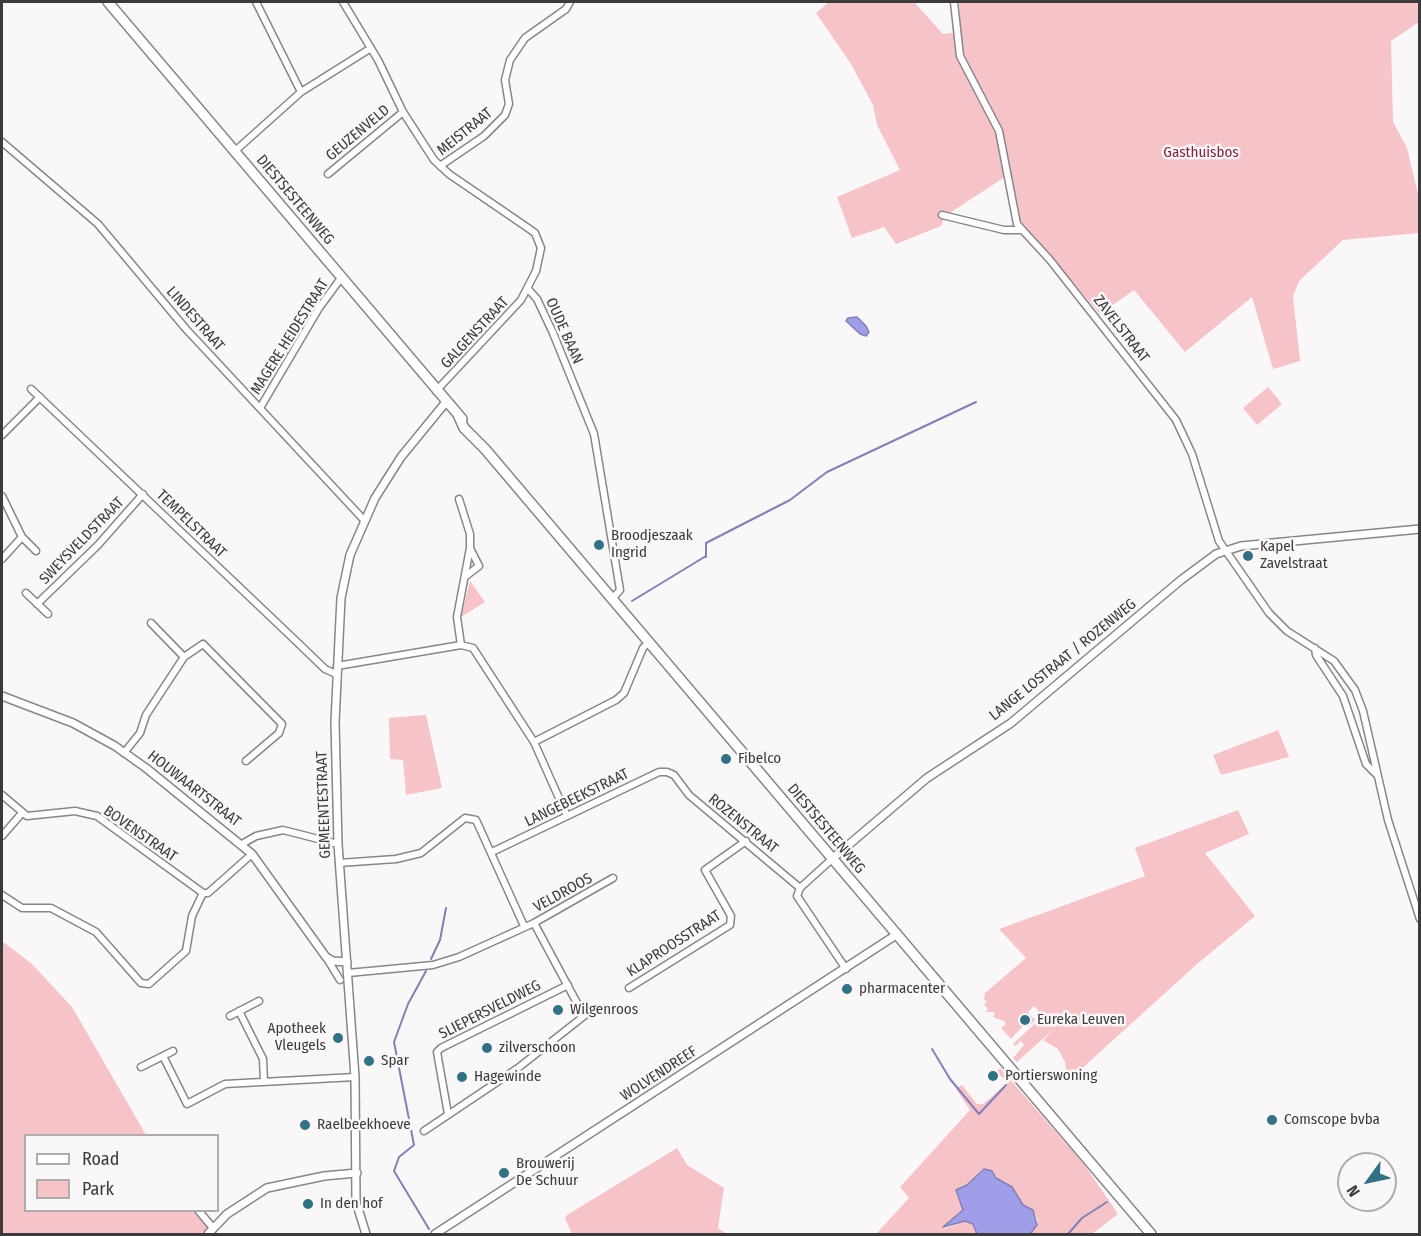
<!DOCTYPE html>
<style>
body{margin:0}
#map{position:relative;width:1421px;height:1236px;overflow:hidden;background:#faf7f9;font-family:"Fira Sans Condensed",sans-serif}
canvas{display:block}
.frame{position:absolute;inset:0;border:3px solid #3c3b3c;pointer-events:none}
.legend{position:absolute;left:24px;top:1134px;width:195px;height:78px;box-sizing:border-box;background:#faf7f9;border:2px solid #aeacad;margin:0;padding:8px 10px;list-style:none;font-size:18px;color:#3c3b3c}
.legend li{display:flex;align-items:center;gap:12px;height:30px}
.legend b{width:30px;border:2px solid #aeacad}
.north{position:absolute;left:1337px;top:1152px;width:60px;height:60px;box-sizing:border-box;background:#faf7f9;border:2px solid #aeacad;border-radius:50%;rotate:237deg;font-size:16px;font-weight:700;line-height:24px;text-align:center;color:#3c3b3c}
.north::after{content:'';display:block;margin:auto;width:21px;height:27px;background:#307184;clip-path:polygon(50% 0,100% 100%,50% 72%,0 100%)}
</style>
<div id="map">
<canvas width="1421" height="1236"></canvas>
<div class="frame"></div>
<ul class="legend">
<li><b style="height:8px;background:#fff"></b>Road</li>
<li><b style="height:16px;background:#f6c3c9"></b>Park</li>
</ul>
<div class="north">N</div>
</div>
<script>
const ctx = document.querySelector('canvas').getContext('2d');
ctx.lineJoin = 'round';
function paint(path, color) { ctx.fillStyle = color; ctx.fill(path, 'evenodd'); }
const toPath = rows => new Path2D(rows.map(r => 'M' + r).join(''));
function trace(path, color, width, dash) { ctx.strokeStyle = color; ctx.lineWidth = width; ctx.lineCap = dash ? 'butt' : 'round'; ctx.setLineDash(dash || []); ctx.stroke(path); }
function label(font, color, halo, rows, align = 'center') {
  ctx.font = font + ' "Fira Sans Condensed",sans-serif'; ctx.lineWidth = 5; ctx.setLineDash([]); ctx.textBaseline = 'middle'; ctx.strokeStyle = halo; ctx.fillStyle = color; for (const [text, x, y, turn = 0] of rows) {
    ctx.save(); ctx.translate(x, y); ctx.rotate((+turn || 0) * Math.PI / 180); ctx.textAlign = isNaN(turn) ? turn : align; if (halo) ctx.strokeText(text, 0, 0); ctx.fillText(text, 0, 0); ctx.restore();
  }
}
paint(toPath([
 [829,2,914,2,943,34,961,32,959,2,1419,2,1419,22,1391,41,1393,122,1407,148,1419,198,1419,233,1343,240,1299,281,1293,296,1300,361,1273,369,1252,297,1185,352,1134,290,1100,314,1018,218,1008,175,945,216,941,226,896,244,884,227,852,238,837,197,900,170,877,125,873,105,851,64,816,13],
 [1268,387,1282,404,1257,425,1243,408],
 [470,581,485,602,461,617],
 [426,715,442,788,406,795,403,760,390,759,389,718],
 [1278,730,1289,757,1221,775,1213,755],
 [1238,810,1249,834,1205,853,1255,916,1197,964,1067,1082,1065,1062,1058,1049,1043,1040,1057,1026,1017,1062,1013,1058,1024,1045,1021,1041,1015,1046,1013,1044,1043,1016,1034,1006,1028,1012,1035,1020,1028,1027,1025,1024,1011,1039,1001,1028,1006,1024,1004,1021,993,1017,995,1012,985,1012,988,1009,984,1004,987,1002,984,999,985,993,1026,958,999,929,1145,876,1135,848],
 [2,941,32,964,72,1007,146,1135,26,1136,26,1210,196,1211,209,1228,204,1234,2,1234],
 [1000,1068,1083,1163,1118,1214,1092,1234,1030,1234,1038,1221,1035,1214,1023,1205,1012,1187,999,1180,994,1174,982,1170,967,1185,956,1190,963,1210,944,1229,965,1221,973,1224,977,1234,876,1234,909,1198,900,1187,970,1110,956,1089,962,1085,977,1104,983,1104,1008,1083,996,1071],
 [677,1148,687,1165,724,1188,718,1228,727,1234,572,1234,565,1218,567,1215]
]), '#f6c3c9');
const water = toPath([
 [857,317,866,326,869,332,866,336,860,334,846,321,848,318,857,317],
 [984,1169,992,1171,996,1178,1012,1187,1023,1205,1033,1210,1037,1225,1030,1234,977,1234,973,1224,965,1221,943,1227,963,1210,956,1190,967,1185,984,1169]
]);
paint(water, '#a09ee8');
trace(water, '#8280b4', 1.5);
trace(toPath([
 [706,557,706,543,790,500,827,472,976,402],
 [632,601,706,556],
 [431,959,440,940,446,908],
 [426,971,408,1004,394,1042,414,1145,399,1157,394,1171,429,1229],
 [932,1049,950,1079,979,1114,1006,1085],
 [1068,1234,1082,1218,1107,1202]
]), '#8280b4', 2);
const minor = toPath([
 [256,2,301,92],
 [343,2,378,60,403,112,434,160,449,174,528,228,535,233,541,248,536,271,521,300,436,391],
 [954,2,960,56,999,131,1017,224,1050,260,1176,420,1192,454,1219,541,1269,613,1287,631,1334,661,1355,690,1363,711,1388,820,1420,919],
 [2,142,98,224,186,329,364,520],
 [235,151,301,92,371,48],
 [440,166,484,136,505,115,509,104,505,80,510,60,525,38,566,9,570,2],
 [328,174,403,112],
 [942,215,1004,230,1022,230],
 [528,289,537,299,553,333,594,434,620,590,612,599],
 [31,389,297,642,325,669,336,674],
 [260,408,319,308,341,278],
 [2,435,40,397],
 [2,496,22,537,2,559],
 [459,499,470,534,470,548,457,617,461,645],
 [22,537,36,551],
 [466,576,479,566,470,548],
 [26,593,48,614],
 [37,604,98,545,143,494],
 [151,623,184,657],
 [1315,648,1316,655,1343,696,1366,764,1376,774],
 [337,666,461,645,473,648,534,742,567,816],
 [534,742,616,700,624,693,643,648,649,642],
 [124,753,140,733,146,715,184,657,203,644,282,724,279,733,246,761],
 [2,795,27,816,75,811,97,816,203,893],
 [2,836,22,813],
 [242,844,256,836,283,830,338,844],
 [492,852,659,772,667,772,674,775,689,795,800,888,797,896,846,969],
 [339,863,396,859,421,853,465,818,476,820,524,926],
 [800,888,832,859],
 [203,893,208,893,252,854],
 [2,895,22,908,51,908,96,932,141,983,149,984,186,951,192,916,203,893],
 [326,957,340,980],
 [348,973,433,965,459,957,534,923,613,878],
 [629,988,730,925,731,916,705,870,746,841],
 [239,1011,263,1059,264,1081],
 [230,1016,259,1001],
 [163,1056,187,1104,225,1084,355,1077],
 [141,1067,173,1051],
 [448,1114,437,1052,441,1048,568,985],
 [424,1131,518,1068,584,1016,534,923],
 [198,1210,213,1228]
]);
const tertiary = toPath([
 [2,696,73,723,115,746,146,768,252,854,326,957,333,961,347,962],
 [832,859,927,778,1011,723,1181,580,1216,554,1241,546,1420,529],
 [208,1234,227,1214,267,1188,324,1176,357,1173],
 [366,1234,356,1202,355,1077,338,844,335,722,341,598,350,555,375,498,401,457,446,402],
 [435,1234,896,935]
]);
const primary = toPath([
 [108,2,462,419],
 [459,417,464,428,485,449,1151,1234]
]);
trace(minor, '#888688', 9);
trace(tertiary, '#888688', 10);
trace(primary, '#888688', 12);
trace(minor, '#fff', 6);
trace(tertiary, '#fff', 7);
trace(primary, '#fff', 9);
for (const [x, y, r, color] of [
 [599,545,6,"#307184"],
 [1248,556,6,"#307184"],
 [726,759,6,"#307184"],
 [847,989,6,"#307184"],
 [558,1010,6,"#307184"],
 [1025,1020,6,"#307184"],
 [338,1038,6,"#307184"],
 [487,1048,6,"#307184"],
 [369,1061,6,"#307184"],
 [993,1076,6,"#307184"],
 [462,1077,6,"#307184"],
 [1272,1120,6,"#307184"],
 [305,1125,6,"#307184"],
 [504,1173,6,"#307184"],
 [308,1204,6,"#307184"]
]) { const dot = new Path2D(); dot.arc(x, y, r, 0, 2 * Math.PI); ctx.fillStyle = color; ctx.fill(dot); trace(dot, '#faf7f9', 2); }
label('15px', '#3c3b3c', '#faf7f9', [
 ["MEISTRAAT",465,132,-39],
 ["GEUZENVELD",358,133,-40],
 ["DIESTSESTEENWEG",295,200,50],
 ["LINDESTRAAT",195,319,49],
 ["ZAVELSTRAAT",1121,329,52],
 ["OUDE BAAN",564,331,66],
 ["GALGENSTRAAT",475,333,-47],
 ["MAGERE HEIDESTRAAT",290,337,-58],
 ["TEMPELSTRAAT",191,524,44],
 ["SWEYSVELDSTRAAT",82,541,-46],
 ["LANGE LOSTRAAT / ROZENWEG",1063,660,-39],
 ["HOUWAARTSTRAAT",194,789,38],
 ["LANGEBEEKSTRAAT",577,798,-26],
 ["GEMEENTESTRAAT",324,805,-92],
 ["ROZENSTRAAT",743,824,39],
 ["DIESTSESTEENWEG",826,829,50],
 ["BOVENSTRAAT",140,834,35],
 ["VELDROOS",563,893,-29],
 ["KLAPROOSSTRAAT",674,944,-33],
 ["SLIEPERSVELDWEG",490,1010,-27],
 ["WOLVENDREEF",659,1074,-33]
]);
label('15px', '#88243c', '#faf7f9', [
 ["Gasthuisbos",1201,153]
]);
label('15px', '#3c3b3c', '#faf7f9', [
 ["Broodjeszaak",611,536],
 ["Ingrid",611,553],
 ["Kapel",1260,547],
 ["Zavelstraat",1260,564],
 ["Fibelco",738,759],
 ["pharmacenter",859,989],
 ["Wilgenroos",570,1010],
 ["Eureka Leuven",1037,1020],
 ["Apotheek",326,1029,"right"],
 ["Vleugels",326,1046,"right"],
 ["zilverschoon",499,1048],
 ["Spar",381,1061],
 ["Portierswoning",1005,1076],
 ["Hagewinde",474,1077],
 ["Comscope bvba",1284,1120],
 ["Raelbeekhoeve",317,1125],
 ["Brouwerij",516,1164],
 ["De Schuur",516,1181],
 ["In den hof",320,1204]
], 'left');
</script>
